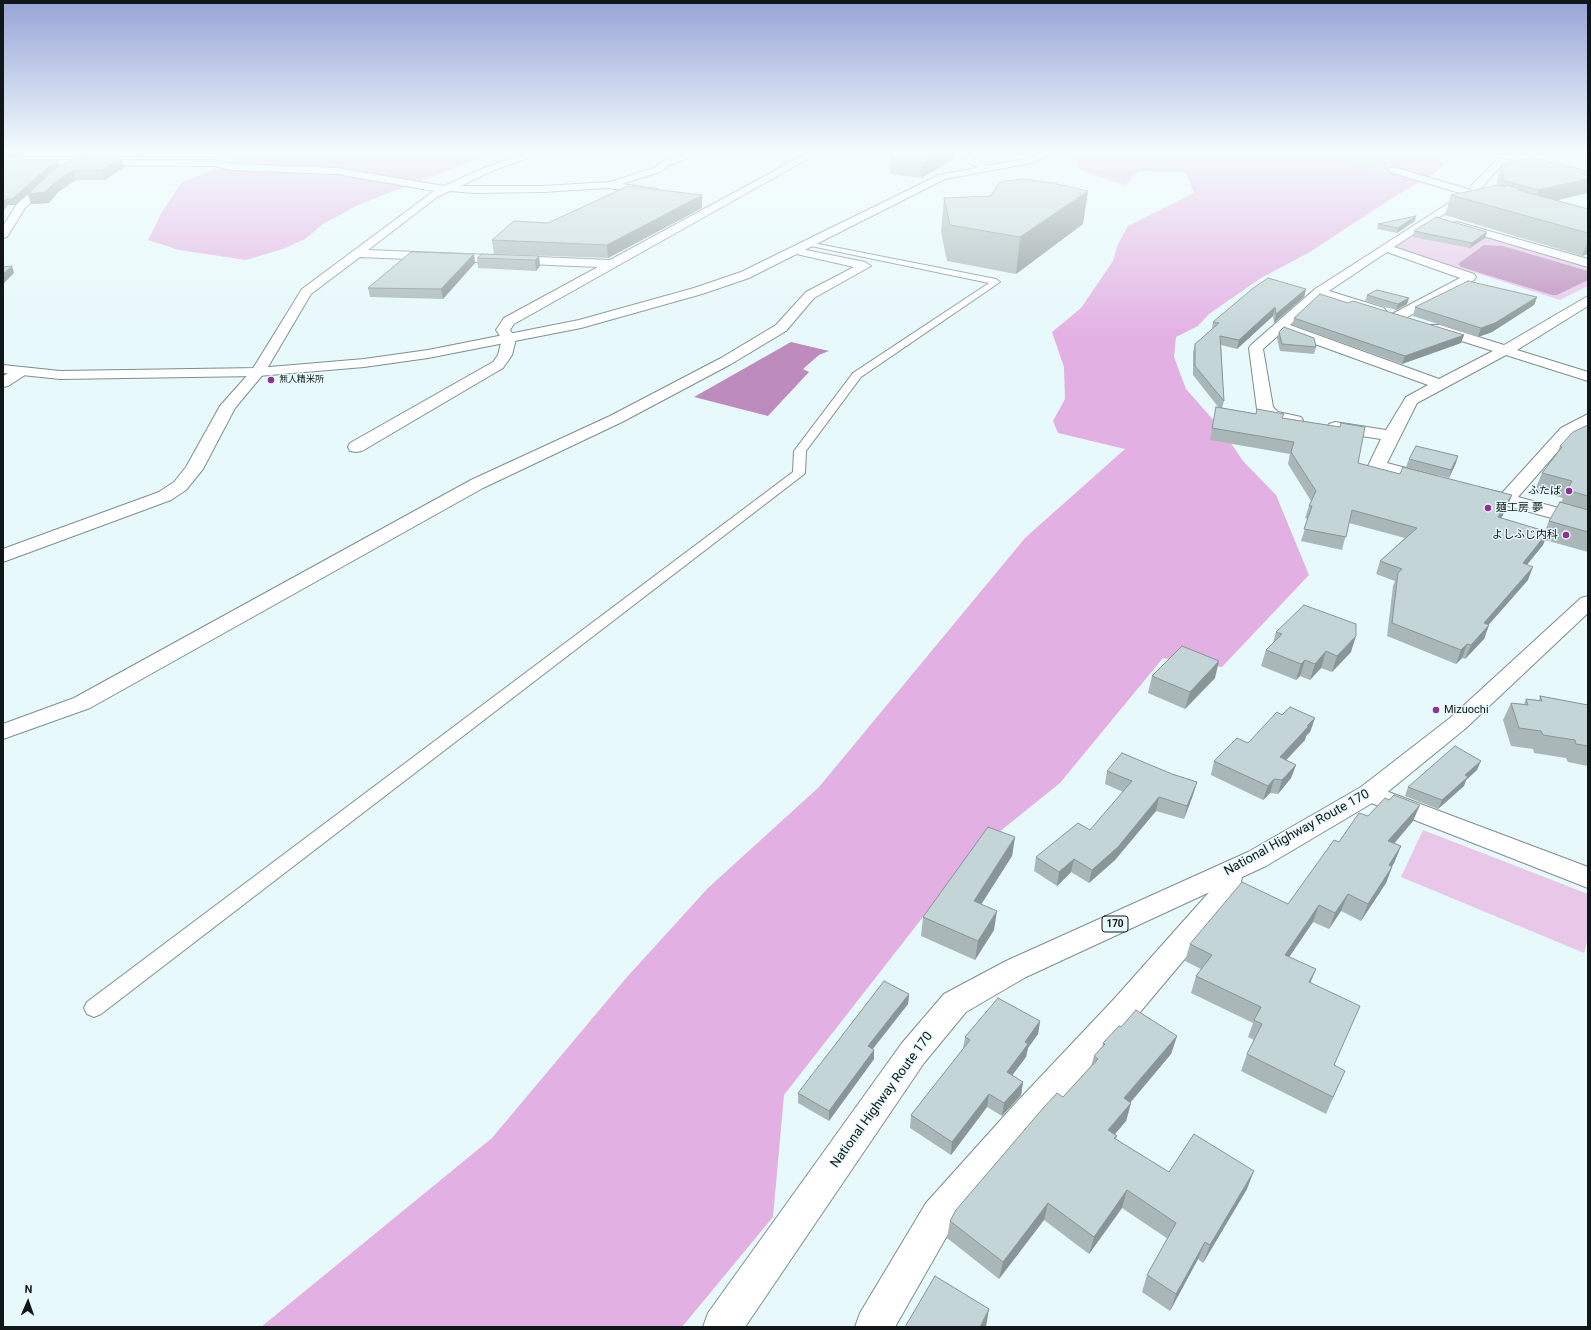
<!DOCTYPE html>
<meta charset="utf-8">
<style>
body{margin:0}
#map{position:relative;width:1591px;height:1330px;overflow:hidden;background:#e7f9fb;font-family:Roboto,sans-serif}
canvas{display:block}
.frame{position:absolute;inset:0;border:4px solid #111718;pointer-events:none}
.north{position:absolute;left:8px;top:1282px;width:40px;height:40px;-webkit-text-stroke:3px #e7f9fb;paint-order:stroke;rotate:2deg;font-size:11px;font-weight:700;line-height:16px;text-align:center;color:#111718}
.north::after{content:'';display:block;margin:auto;width:14px;height:18px;background:#111718;clip-path:polygon(50% 0,100% 100%,50% 72%,0 100%)}
</style>
<div id="map">
<canvas width="1591" height="1330"></canvas>
<div class="frame"></div>
<div class="north">N</div>
</div>
<script>
const ctx = document.querySelector('canvas').getContext('2d');
ctx.lineJoin = 'round';
function paint(path, color) { ctx.fillStyle = color; ctx.fill(path, 'evenodd'); }
const toPath = rows => new Path2D(rows.map(r => 'M' + r).join(''));
function trace(path, color, width, dash) { ctx.strokeStyle = color; ctx.lineWidth = width; ctx.lineCap = dash ? 'butt' : 'round'; ctx.setLineDash(dash || []); ctx.stroke(path); }
function label(font, color, halo, rows, align = 'center') {
  ctx.font = font + ' Roboto,"Noto Sans JP",sans-serif'; ctx.lineWidth = 3; ctx.setLineDash([]); ctx.textBaseline = 'middle'; ctx.strokeStyle = halo; ctx.fillStyle = color; for (const [text, x, y, turn = 0] of rows) {
    ctx.save(); ctx.translate(x, y); ctx.rotate((+turn || 0) * Math.PI / 180); ctx.textAlign = isNaN(turn) ? turn : align; if (halo) ctx.strokeText(text, 0, 0); ctx.fillText(text, 0, 0); ctx.restore();
  }
}
paint(toPath([
 [1432,223,1445,223,1588,267,1588,286,1560,300,1401,249,1397,246],
 [1423,830,1588,894,1588,938,1584,953,1401,877]
]), '#e8c7e8');
paint(toPath([
 [246,152,496,152,360,204,323,224,305,239,283,249,246,260,179,250,148,240,162,212,181,183,249,154],
 [1075,152,1423,152,1432,155,1445,165,1432,175,1397,195,1310,252,1261,278,1209,314,1198,326,1176,337,1174,357,1186,389,1223,431,1243,461,1276,495,1309,575,1222,667,1163,658,1060,783,973,853,784,1095,773,1217,682,1327,261,1327,492,1138,627,977,708,888,819,787,1025,538,1125,449,1058,433,1053,421,1065,399,1064,367,1052,332,1081,308,1113,261,1118,244,1128,226,1194,193,1186,173,1139,171,1125,185,1078,169]
]), '#e3b0e3');
paint(toPath([
 [1484,245,1503,246,1588,271,1588,280,1557,295,1552,295,1461,267,1458,264],
 [791,342,829,351,819,355,803,369,809,372,768,416,694,397]
]), '#bd8cbd');
trace(toPath([
 [1328,152,1393,170]
]), '#c7d7d9', 10, [10, 5]);
const lane = toPath([
 [808,242,996,279,1000,282,861,377,806,451,805,473,803,475,101,1014,94,1017,87,1014,84,1008,87,1002,793,472,794,451,853,373,989,283,811,246,807,244,808,242]
]);
const street = toPath([
 [18,152,30,152,3,165,3,159,18,152],
 [531,152,544,152,492,171,461,186,543,186,610,182,654,168,663,161,692,152,705,152,669,165,660,172,622,184,657,189,658,191,653,194,608,188,543,192,474,193,450,191,437,197,368,250,610,260,809,152,820,152,514,324,510,330,516,339,512,355,503,368,362,451,356,452,350,451,348,447,350,443,493,362,498,355,502,339,496,330,504,318,598,267,360,257,311,294,265,372,235,408,203,469,186,490,171,500,3,562,3,549,159,492,174,482,186,467,220,406,252,370,302,289,434,191,337,174,232,170,214,166,29,165,26,164,26,160,214,160,232,164,337,168,444,186,486,167,531,152],
 [959,152,967,152,975,159,991,168,986,171,969,163,962,158,959,152],
 [1501,158,1588,180,1588,186,1503,164,1479,190,1471,190,1470,188,1471,186,1498,159,1501,158],
 [1469,190,1473,191,1474,193,1473,195,1394,247,1474,274,1476,277,1474,280,1402,320,1392,320,1390,317,1392,314,1460,278,1387,252,1329,291,1384,308,1386,311,1384,314,1374,314,1321,297,1290,325,1439,379,1493,351,1430,331,1428,328,1430,325,1440,325,1504,345,1588,296,1588,306,1517,350,1588,372,1588,381,1506,355,1417,403,1387,463,1436,476,1439,480,1436,484,1430,485,1371,470,1368,466,1381,439,1335,432,1329,430,1327,427,1329,424,1335,422,1386,430,1406,397,1428,385,1282,332,1263,349,1273,407,1278,412,1301,417,1303,420,1301,423,1295,425,1267,419,1259,412,1257,409,1249,348,1251,345,1315,289,1469,190],
 [1457,222,1588,259,1588,267,1453,227,1452,225,1453,223,1457,222],
 [796,248,865,262,871,266,814,298,786,331,731,364,622,422,483,488,90,708,3,739,3,724,74,698,471,480,610,416,721,358,776,325,806,292,854,267,792,253,790,251,792,249,796,248],
 [20,368,25,369,27,372,25,375,8,386,3,387,3,376,20,368],
 [1588,414,1588,426,1573,434,1518,497,1588,516,1588,528,1475,497,1472,493,1475,489,1481,488,1502,493,1561,428,1588,414],
 [1370,785,1588,867,1588,888,1361,799,1357,793,1361,787,1370,785],
 [1229,862,1239,865,1243,872,1239,892,1235,899,1136,1017,1039,1124,952,1227,895,1327,855,1327,860,1313,926,1203,1015,1104,1114,999,1212,889,1215,872,1219,865,1229,862]
]);
const secondary = toPath([
 [95,152,106,152,60,176,46,188,25,208,7,237,3,238,3,226,17,204,54,172,95,152],
 [1046,152,1059,152,1031,163,945,179,749,278,702,294,581,328,428,358,364,367,258,376,60,379,3,373,3,365,60,371,258,368,364,359,428,350,579,320,694,288,741,272,939,175,1029,158,1046,152],
 [1393,167,1498,198,1499,200,1498,202,1490,202,1390,172,1388,170,1390,168,1393,167]
]);
const highway = toPath([
 [1588,596,1588,613,1466,728,1379,799,1266,866,1026,977,966,1012,924,1063,745,1327,703,1327,708,1313,902,1043,944,994,1006,961,1248,852,1361,787,1450,718,1581,598,1588,596]
]);
trace(lane, '#7e8e90', 2);
trace(street, '#7e8e90', 2);
trace(secondary, '#7e8e90', 2);
trace(highway, '#7e8e90', 2);
paint(lane, '#fff');
paint(street, '#fff');
paint(secondary, '#fff');
paint(highway, '#fff');
paint(toPath([
 [3,152,92,152,81,157,98,157,96,152,148,152,138,158,121,158,124,167,105,180,76,180,58,192,49,203,31,204,28,194,54,170,15,205,8,205,3,211,3,161,61,166,76,158,3,158],
 [893,152,956,152,955,158,922,178,890,174,891,159],
 [1502,164,1556,200,1588,209,1588,254,1582,256,1445,215,1451,195,1497,186,1497,179],
 [1088,191,1083,224,1016,274,947,261,941,232,944,198,991,196],
 [702,208,608,258,494,254,492,240,548,223],
 [1415,221,1397,233,1377,229,1378,224],
 [1414,231,1487,232,1485,238,1470,248,1413,237],
 [474,254,475,263,443,299,370,297,368,288],
 [539,256,540,266,536,271,478,268,477,258],
 [1306,289,1304,297,1274,323,1273,316,1237,349,1221,345,1224,401,1222,408,1340,427,1341,423,1358,463,1400,474,1512,495,1507,508,1501,518,1545,531,1549,521,1561,503,1563,498,1535,490,1542,473,1557,454,1560,446,1588,425,1588,552,1545,540,1543,545,1527,564,1528,580,1488,625,1489,625,1484,639,1465,659,1462,658,1456,664,1387,636,1393,586,1395,581,1376,574,1380,561,1405,538,1349,523,1342,550,1301,541,1308,519,1305,518,1309,506,1311,501,1288,464,1290,454,1210,440,1216,407,1219,408,1193,375,1193,353,1195,344,1212,329,1213,322],
 [1367,295,1407,304,1396,310,1365,301],
 [1537,297,1534,305,1492,332,1478,337,1413,316,1415,307],
 [1348,303,1464,335,1461,343,1402,364,1292,325,1294,318],
 [1279,332,1316,347,1314,354,1280,351,1277,338],
 [1409,459,1456,463,1449,478,1406,467],
 [1276,632,1351,652,1332,672,1321,668,1310,680,1300,676,1296,680,1261,666,1266,650,1273,643],
 [1152,676,1215,678,1185,709,1148,693],
 [1540,696,1588,705,1588,766,1568,762,1566,758,1534,753,1533,749,1511,746,1503,720,1511,703,1524,704,1526,699,1539,700],
 [1282,715,1315,718,1310,732,1306,736,1305,740,1286,760,1296,765,1291,778,1278,794,1270,793,1263,800,1211,775,1214,761,1248,743],
 [1477,770,1466,780,1464,786,1438,809,1405,796,1408,787],
 [1107,771,1172,774,1197,782,1193,795,1184,819,1156,811,1115,860,1089,883,1071,872,1057,886,1034,871,1036,857,1090,830,1123,792,1105,784],
 [1368,816,1413,821,1394,843,1401,846,1394,863,1392,867,1386,883,1361,921,1341,911,1329,929,1313,922,1289,957,1311,982,1334,1065,1345,1071,1326,1114,1241,1071,1247,1054,1254,1040,1248,1037,1253,1023,1191,993,1196,976,1201,969,1185,961,1190,944,1288,904,1339,842],
 [1015,837,1012,856,981,905,994,930,975,960,921,936,923,917],
 [909,994,908,1004,873,1049,874,1059,829,1121,798,1103,798,1093],
 [1040,1021,1038,1034,1028,1048,1026,1057,1012,1075,1023,1082,1021,1095,1002,1116,987,1107,951,1155,910,1128,911,1115,963,1049,965,1037],
 [1121,1027,1177,1036,1171,1054,1130,1103,1131,1103,1126,1121,1115,1134,1117,1136,1116,1139,1169,1172,1247,1189,1203,1263,1198,1259,1170,1311,1142,1292,1147,1275,1168,1239,1122,1208,1089,1254,1044,1220,999,1279,947,1238,950,1221,1091,1066,1094,1056,1102,1048,1103,1043]
]), '#a9b7b9');
paint(toPath([
 [78,152,92,152,80,158],
 [138,152,148,152,138,158,136,153],
 [943,152,956,152,955,158,922,178,923,163],
 [121,157,124,167,105,180,102,170],
 [59,161,61,167,53,171,15,205,8,205,3,211,3,203,6,199,51,165],
 [73,170,76,180,58,192,49,203,31,204,28,194,55,182],
 [1588,179,1588,193,1533,206,1538,190],
 [1088,191,1083,224,1016,274,1020,237],
 [702,195,702,208,608,258,607,245],
 [1416,216,1415,221,1397,233,1398,228],
 [1487,232,1485,238,1470,248,1472,243],
 [1588,241,1588,254,1582,256],
 [474,254,475,263,443,299,441,289],
 [539,256,540,266,536,271,535,260],
 [12,266,14,273,3,284,3,274],
 [1306,289,1304,297,1274,323,1276,314],
 [1537,297,1534,305,1492,332,1478,337,1481,328],
 [1409,298,1407,304,1396,310,1398,304],
 [1275,307,1273,316,1237,349,1239,340],
 [1464,335,1461,343,1402,364,1405,356],
 [1458,456,1456,463,1449,478,1451,470],
 [1512,495,1507,508,1494,530,1498,517],
 [1548,532,1543,545,1518,576,1523,563],
 [1533,567,1528,580,1478,637,1484,623],
 [1489,625,1484,639,1465,659,1471,645],
 [1356,636,1351,652,1332,672,1337,656],
 [1467,644,1462,658,1456,664,1461,650],
 [1326,651,1321,668,1310,680,1315,664],
 [1305,660,1300,676,1296,680,1301,664],
 [1219,661,1215,678,1185,709,1190,692],
 [1315,718,1310,732,1306,736,1305,740,1276,771,1280,757,1307,726],
 [1481,761,1477,770,1466,780,1464,786,1438,809,1442,800,1465,775],
 [1296,765,1291,778,1278,794,1282,780],
 [1274,779,1270,793,1263,800,1268,786],
 [1197,782,1193,795,1184,819,1187,806],
 [1159,797,1156,811,1115,860,1089,883,1092,870],
 [1420,805,1413,821,1382,858,1388,841],
 [1015,837,1012,856,971,920,974,901],
 [1401,846,1394,863,1382,882,1389,865],
 [1074,859,1071,872,1057,886,1059,872],
 [1392,867,1386,883,1361,921,1368,904],
 [1348,894,1341,911,1329,929,1335,913],
 [1319,905,1313,922,1279,972,1285,955],
 [997,911,994,930,975,960,978,941],
 [1316,969,1309,986,1309,982],
 [909,994,908,1004,867,1056,868,1046],
 [1040,1021,1038,1034,1028,1048,1026,1057,1005,1085,1007,1072,1025,1042],
 [1177,1036,1171,1054,1119,1116,1124,1098],
 [874,1050,874,1059,829,1121,829,1111],
 [1023,1082,1021,1095,1002,1116,1004,1103],
 [989,1094,987,1107,951,1155,952,1142],
 [1131,1103,1126,1121,1104,1147,1108,1130],
 [1254,1171,1247,1189,1203,1263,1210,1245],
 [1127,1190,1122,1208,1089,1254,1094,1237],
 [1048,1203,1044,1220,999,1279,1003,1262],
 [1205,1242,1198,1259,1170,1311,1176,1294],
 [989,1309,986,1327,980,1327]
]), '#899596');
const building = toPath([
 [3,152,79,152,78,152,3,153,3,152],
 [96,152,138,152,136,153,96,152],
 [893,152,943,152,923,163,891,159,893,152],
 [78,157,121,157,102,170,73,170,55,182,45,192,28,194,57,167,78,157],
 [1534,158,1588,171,1588,179,1538,190,1503,180,1502,164,1534,158],
 [3,161,59,161,51,165,12,199,6,199,3,203,3,161],
 [1023,179,1053,183,1088,191,1020,237,950,225,944,198,991,196,998,184,1004,181,1023,179],
 [1499,185,1505,187,1505,185,1522,189,1518,190,1588,209,1588,233,1451,195,1499,185],
 [628,186,702,195,607,245,492,240,514,221,548,223,628,186],
 [1416,216,1398,228,1378,224,1416,216],
 [1436,217,1487,232,1472,243,1414,231,1436,217],
 [411,252,474,254,441,289,368,288,411,252],
 [482,254,539,256,535,260,477,258,482,254],
 [12,266,3,274,3,267,12,266],
 [1268,278,1306,289,1276,314,1275,307,1239,340,1220,336,1224,401,1195,366,1195,344,1219,323,1213,322,1252,289,1268,278],
 [1468,281,1537,297,1495,323,1481,328,1415,307,1468,281],
 [1377,290,1409,298,1398,304,1367,295,1377,290],
 [1320,294,1348,303,1353,301,1464,335,1405,356,1294,318,1320,294],
 [1284,327,1314,338,1316,347,1282,344,1279,332,1284,327],
 [1216,407,1256,414,1257,409,1284,414,1282,418,1340,427,1341,423,1365,427,1358,463,1400,474,1403,467,1512,495,1498,517,1548,532,1523,563,1533,567,1484,623,1489,625,1471,645,1467,644,1461,650,1392,623,1398,573,1402,569,1380,561,1417,528,1352,510,1346,537,1304,529,1312,506,1309,506,1316,491,1291,452,1294,442,1212,428,1216,407],
 [1588,425,1588,496,1567,490,1572,481,1542,473,1562,447,1560,446,1573,432,1588,425],
 [1416,446,1458,456,1451,470,1409,459,1416,446],
 [1560,502,1588,510,1588,532,1549,521,1560,502],
 [1304,605,1356,624,1356,636,1337,656,1326,651,1315,664,1305,660,1301,664,1266,650,1282,634,1276,632,1304,605],
 [1182,646,1219,661,1190,692,1152,676,1182,646],
 [1540,696,1588,705,1588,746,1576,744,1575,740,1543,735,1541,731,1519,728,1511,703,1528,705,1526,699,1542,701,1540,696],
 [1290,707,1315,718,1307,726,1309,726,1280,757,1296,765,1282,780,1274,779,1268,786,1214,761,1237,738,1248,743,1277,712,1282,715,1290,707],
 [1455,746,1481,761,1465,775,1468,777,1442,800,1408,787,1455,746],
 [1122,753,1172,774,1197,782,1187,806,1159,797,1118,847,1092,870,1074,859,1059,872,1036,857,1078,823,1090,830,1132,781,1107,771,1122,753],
 [1394,795,1420,805,1388,841,1401,846,1389,865,1392,867,1368,904,1348,894,1335,913,1319,905,1285,955,1316,969,1309,982,1360,1006,1334,1065,1345,1071,1333,1097,1247,1054,1262,1024,1254,1020,1261,1007,1196,976,1212,955,1190,944,1242,882,1288,904,1334,840,1339,842,1359,813,1368,816,1385,798,1389,800,1394,795],
 [988,827,1015,837,974,901,997,911,978,941,923,917,988,827],
 [884,981,909,994,868,1046,874,1050,829,1111,798,1093,884,981],
 [998,998,1040,1021,1025,1042,1028,1044,1007,1072,1023,1082,1004,1103,989,1094,952,1142,911,1115,970,1040,965,1037,998,998],
 [1136,1010,1177,1036,1124,1098,1131,1103,1108,1130,1117,1136,1114,1138,1169,1172,1194,1134,1254,1171,1210,1245,1205,1242,1176,1294,1147,1275,1176,1223,1127,1190,1094,1237,1048,1203,1003,1262,950,1221,956,1210,1044,1107,1057,1093,1063,1097,1098,1059,1094,1056,1105,1044,1103,1043,1119,1026,1121,1027,1136,1010],
 [935,1276,989,1309,980,1327,905,1327,935,1276]
]);
paint(building, '#c4d5d7');
trace(building, '#899596', 1);
const sky = ctx.createLinearGradient(0, 0, 0, 338);
sky.addColorStop(0, '#97a4d7');
sky.addColorStop(0.45, '#f4fcfd');
sky.addColorStop(1, '#f4fcfd00');
ctx.fillStyle = sky;
ctx.fillRect(0, 0, 1591, 338);
for (const [x, y, r, color] of [
 [271,380,4,"#922f96"],
 [1569,491,4,"#922f96"],
 [1488,508,4,"#922f96"],
 [1566,535,4,"#922f96"],
 [1436,710,4,"#922f96"]
]) { const dot = new Path2D(); dot.arc(x, y, r, 0, 2 * Math.PI); ctx.fillStyle = color; ctx.fill(dot); trace(dot, '#e7f9fb', 1.5); }
label('9px', '#111718', '#e7f9fb', [
 ["無人精米所",279,380]
], 'left');
for (const [x, y, w] of [
 [1115,924,26]
]) { const box = new Path2D(); box.roundRect(x - w / 2, y - 8, w, 16, 3); ctx.fillStyle = '#e7f9fb'; ctx.fill(box); trace(box, '#111718', 1); }
label('bold 10px', '#111718', null, [
 ["170",1115,924]
]);
label('11px', '#111718', '#e7f9fb', [
 ["ふたば",1561,491],
 ["麺工房 夢",1496,508,"left"],
 ["よしふじ内科",1558,535],
 ["Mizuochi",1444,710,"left"]
], 'right');
label('13px', '#111718', '#e7f9fb', [
 ["National Highway Route 170",1297,833,-29],
 ["National Highway Route 170",882,1100,-54]
]);
</script>
